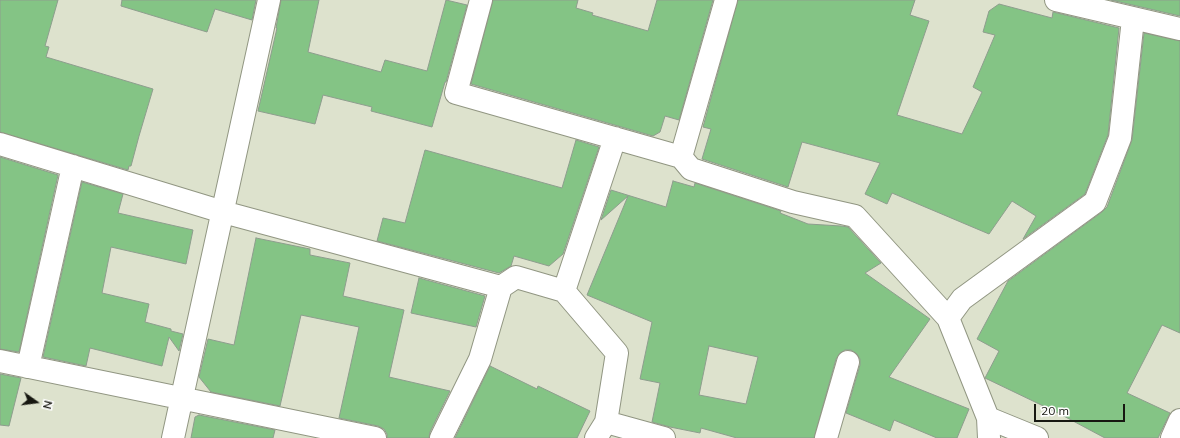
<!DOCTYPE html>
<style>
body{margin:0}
#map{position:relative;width:1180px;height:438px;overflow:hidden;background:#dde2cd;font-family:Mulish,sans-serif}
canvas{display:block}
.north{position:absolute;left:16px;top:382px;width:40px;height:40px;-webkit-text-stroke:3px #fff;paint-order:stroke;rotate:104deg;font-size:11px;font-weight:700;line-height:16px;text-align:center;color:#171811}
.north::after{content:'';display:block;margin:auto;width:14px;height:18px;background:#171811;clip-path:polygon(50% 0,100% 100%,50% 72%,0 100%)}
.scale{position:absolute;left:1034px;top:404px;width:91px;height:18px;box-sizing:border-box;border:2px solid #171811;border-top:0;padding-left:5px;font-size:12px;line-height:14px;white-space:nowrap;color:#171811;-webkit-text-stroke:3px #fff;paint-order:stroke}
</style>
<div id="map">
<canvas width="1180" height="438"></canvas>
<div class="north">N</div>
<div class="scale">20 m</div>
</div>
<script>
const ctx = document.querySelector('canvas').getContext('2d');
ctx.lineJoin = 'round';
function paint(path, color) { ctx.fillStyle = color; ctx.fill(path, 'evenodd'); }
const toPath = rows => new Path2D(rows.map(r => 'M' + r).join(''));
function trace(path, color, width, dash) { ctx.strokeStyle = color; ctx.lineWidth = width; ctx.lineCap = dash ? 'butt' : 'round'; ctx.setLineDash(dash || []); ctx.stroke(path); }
const building = toPath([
 [0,0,58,0,45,46,49,47,46,57,153,89,139,136,131,166,129,166,128,170,0,132,0,0],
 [122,0,256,0,252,20,215,9,207,32,121,6,122,0],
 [281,0,319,0,308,52,381,72,385,60,427,71,446,0,467,5,446,82,445,82,432,127,371,111,372,107,323,95,315,124,258,111,277,28,276,28,281,0],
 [493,0,578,0,576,8,593,13,592,15,648,31,657,0,713,0,679,120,665,116,660,132,653,136,471,84,493,0],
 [738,0,915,0,910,15,929,21,897,115,962,134,982,92,973,87,995,35,983,32,989,11,999,4,1052,18,1053,12,1119,28,1108,135,1085,194,1023,239,1036,216,1012,201,989,234,892,193,887,204,865,194,880,163,802,142,788,187,702,159,711,129,703,127,738,0],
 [1111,0,1180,0,1180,16,1111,0],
 [1144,33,1180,41,1180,333,1162,325,1127,393,1170,413,1158,438,1105,438,1058,413,985,378,999,351,977,339,1008,281,1102,212,1107,207,1132,140,1144,33],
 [576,140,599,147,563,254,549,266,514,256,511,266,499,273,377,241,383,218,405,223,425,150,562,188,576,140],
 [0,157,58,175,19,352,0,349,0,157],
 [673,181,694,187,695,183,781,211,780,213,808,224,841,226,848,227,881,263,865,273,930,319,889,377,969,409,957,438,937,438,894,420,890,431,846,413,860,365,860,359,857,354,851,350,845,350,840,353,836,359,814,438,737,438,701,428,700,433,670,427,652,422,660,383,640,379,652,322,587,295,628,196,601,220,611,190,666,207,673,181],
 [709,346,758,357,746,404,699,395,709,346],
 [82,182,123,194,118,213,193,230,186,264,111,247,102,293,149,304,145,322,171,329,171,331,183,334,179,351,169,337,162,366,90,348,86,366,43,357,82,182],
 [256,238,310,249,310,255,350,263,343,296,404,310,389,377,450,391,430,432,429,438,387,438,387,434,384,429,378,426,339,418,359,327,301,315,280,406,211,392,199,377,208,339,234,345,256,238],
 [419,278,485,296,476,327,411,313,419,278],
 [490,366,537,389,538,386,590,411,577,438,455,438,490,366],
 [0,374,21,378,9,426,0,425,0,374],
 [199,415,275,430,273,438,191,438,195,417,199,415]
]);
paint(building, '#84c485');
trace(building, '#8d9d8d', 1);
const minor = toPath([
 [481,0,456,93,681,157],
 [726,0,681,157,691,169,793,202,855,216,948,318,988,418,989,438],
 [1056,0,1180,29],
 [0,144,223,212,501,287],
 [564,291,615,138],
 [948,318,962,299,1095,202,1120,138,1133,19],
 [0,361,375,438],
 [28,367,73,166],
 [988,418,1037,438],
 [606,422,664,438],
 [173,438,269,0],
 [441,438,480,359,501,287,516,277,564,291,617,353,606,422,596,438],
 [826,438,848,362],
 [1172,438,1180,420]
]);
trace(minor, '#919682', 24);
trace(minor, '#fff', 22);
</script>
